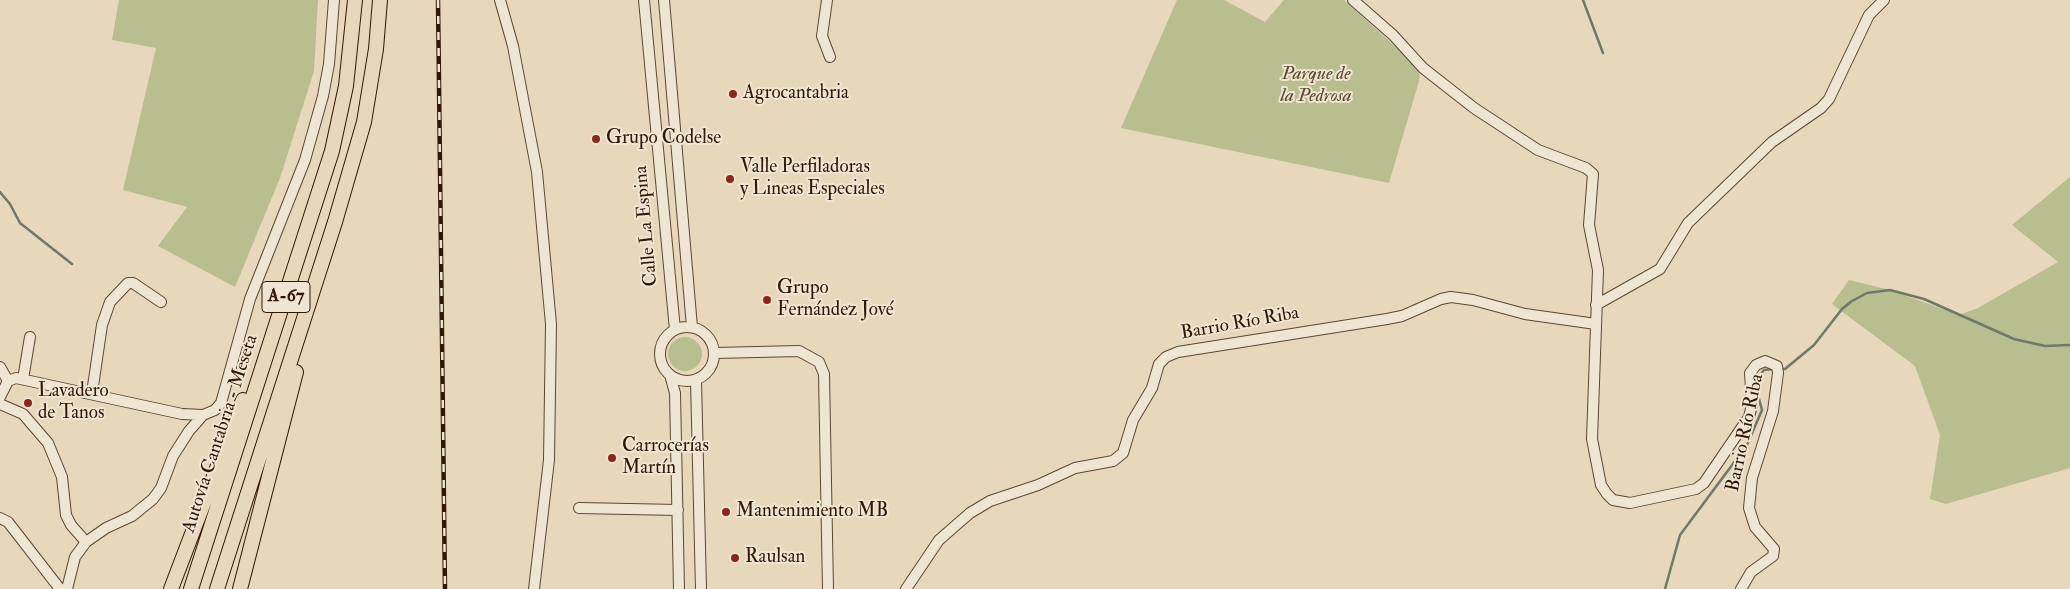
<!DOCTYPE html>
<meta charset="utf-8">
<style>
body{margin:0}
canvas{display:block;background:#e7d7bb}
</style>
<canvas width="2070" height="589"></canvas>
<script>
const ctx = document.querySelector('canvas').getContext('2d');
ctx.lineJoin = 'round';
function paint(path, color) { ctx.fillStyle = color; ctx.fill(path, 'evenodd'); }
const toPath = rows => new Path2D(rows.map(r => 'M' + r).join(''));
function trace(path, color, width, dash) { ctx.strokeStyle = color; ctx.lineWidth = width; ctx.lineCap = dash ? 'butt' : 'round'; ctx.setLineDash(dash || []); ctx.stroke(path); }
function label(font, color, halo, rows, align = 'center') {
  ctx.font = font + ' "IM FELL Double Pica",serif'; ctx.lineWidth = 4; ctx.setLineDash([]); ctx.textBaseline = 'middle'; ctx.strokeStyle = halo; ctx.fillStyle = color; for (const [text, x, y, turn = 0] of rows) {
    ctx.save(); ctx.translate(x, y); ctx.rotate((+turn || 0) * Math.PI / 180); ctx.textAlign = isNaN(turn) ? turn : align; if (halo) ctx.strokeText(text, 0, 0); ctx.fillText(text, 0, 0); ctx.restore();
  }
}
paint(toPath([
 [119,0,318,0,314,71,280,178,235,287,158,246,187,207,123,190,156,48,112,40],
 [1177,0,1224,0,1265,22,1284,0,1344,0,1420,69,1419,81,1389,183,1121,128],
 [2070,177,2070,468,1946,504,1930,499,1940,435,1915,366,1832,304,1849,280,1890,290,1959,315,1978,308,2058,262,2012,225],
 '668 354a17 17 0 1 1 34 0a17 17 0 1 1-34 0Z'
]), '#b8be8e');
trace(toPath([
 [1583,0,1603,53],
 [0,192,10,204,20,223,72,264],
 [1779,369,1785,369,1814,345,1842,309,1852,301,1867,293,1890,290,1924,299,2014,339,2045,346,2070,345],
 [1665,589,1680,535,1747,445,1762,410,1758,395,1760,375,1764,370,1774,369]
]), '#6e796b', 2.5);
const minor = toPath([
 [500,0,513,46,537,172,551,324,549,460,534,589],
 [644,0,675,330],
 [664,0,692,327],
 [827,0,822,36,830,57],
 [1353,0,1393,35,1423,68,1474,108,1538,150,1586,168,1593,174,1589,225,1598,270,1592,439,1601,485,1607,494,1613,500,1630,503,1696,489,1704,483,1749,417,1752,405,1750,373,1756,365,1765,361,1777,366,1778,373,1773,411,1752,478,1749,508,1755,527,1774,549,1773,556,1751,572,1741,589],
 [1596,305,1660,269,1688,223,1772,142,1821,108,1829,99,1869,15,1884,0],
 '660 354a27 27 0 1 1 54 0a27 27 0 1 1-54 0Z',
 [715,353,799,351,819,362,824,374,828,589],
 [0,367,8,381],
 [670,375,675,393,679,589],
 [23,379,30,337],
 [696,380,701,589],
 [92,393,102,325,110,302,128,283,133,283,161,302],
 [0,397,8,381,16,378,182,414,203,415,215,410,221,403,250,299,305,160,323,96,329,64,334,0],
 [0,404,23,414,48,443,62,477,66,515,71,525,86,542,75,557,67,589],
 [579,508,678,510],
 [0,518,8,522,60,589],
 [86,542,106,528,132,516,153,499,161,488,173,456,189,431,203,415],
 [906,589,939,540,970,513,990,501,1038,485,1075,468,1113,461,1123,453,1133,420,1152,388,1159,364,1166,357,1178,352,1387,319,1402,316,1441,299,1451,297,1473,300,1525,314,1596,324]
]);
const highway = toPath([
 [171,589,243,400],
 [191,589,332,151,346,86,355,0],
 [217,589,335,222,364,122,376,49,380,0],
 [240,589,296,372]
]);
trace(minor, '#5e4732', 12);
trace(highway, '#311704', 16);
trace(minor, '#efe5d3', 10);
trace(highway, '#e7d7bb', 14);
const rail = toPath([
 [438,0,445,589]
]);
trace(rail, '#311704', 4.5);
trace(rail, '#efe5d3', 2.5, [8]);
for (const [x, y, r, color] of [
 [733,94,5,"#8f2418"],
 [596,139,5,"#8f2418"],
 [730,179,5,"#8f2418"],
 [767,300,5,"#8f2418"],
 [28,403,5,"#8f2418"],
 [612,458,5,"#8f2418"],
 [726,512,5,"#8f2418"],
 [735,558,5,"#8f2418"]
]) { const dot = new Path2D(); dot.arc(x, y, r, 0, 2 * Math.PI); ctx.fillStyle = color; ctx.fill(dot); trace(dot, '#efe5d3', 2); }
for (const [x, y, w] of [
 [286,297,48]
]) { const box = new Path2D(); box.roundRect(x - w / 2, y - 15.5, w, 31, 4); ctx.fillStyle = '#efe5d3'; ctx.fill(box); trace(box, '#311704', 1); }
label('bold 18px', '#311704', null, [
 ["A-67",286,297]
]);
label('italic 19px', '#5a492d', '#efe5d3', [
 ["Parque de",1316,75],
 ["la Pedrosa",1316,97]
]);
label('19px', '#311704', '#efe5d3', [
 ["Agrocantabria",743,94],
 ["Grupo Codelse",606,139],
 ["Valle Perfiladoras",740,168],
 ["y Lineas Especiales",740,190],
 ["Grupo",777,289],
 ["Fernández Jové",777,311],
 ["Lavadero",38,392],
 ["de Tanos",38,414],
 ["Carrocerías",622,447],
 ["Martín",622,469],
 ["Mantenimiento MB",736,512],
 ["Raulsan",745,558]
], 'left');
label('19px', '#311704', '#efe5d3', [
 ["Calle La Espina",647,226,-95],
 ["Barrio Río Riba",1240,324,-10],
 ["Barrio Río Riba",1746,433,-78],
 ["Autovía Cantabria - Meseta",221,434,-72]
]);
</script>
